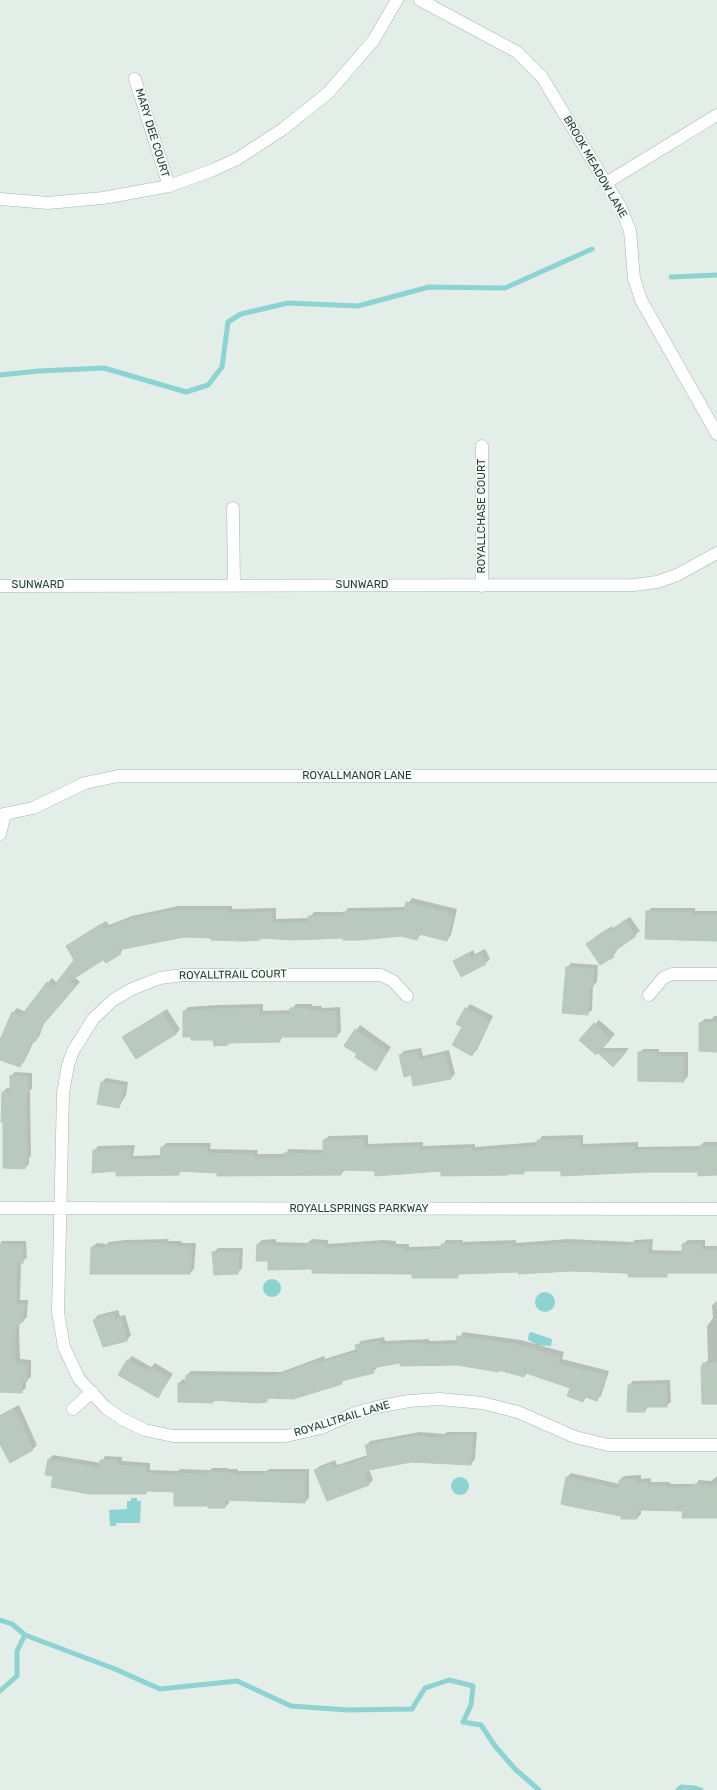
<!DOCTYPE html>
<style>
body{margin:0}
canvas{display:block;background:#e4eee8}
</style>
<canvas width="717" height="1790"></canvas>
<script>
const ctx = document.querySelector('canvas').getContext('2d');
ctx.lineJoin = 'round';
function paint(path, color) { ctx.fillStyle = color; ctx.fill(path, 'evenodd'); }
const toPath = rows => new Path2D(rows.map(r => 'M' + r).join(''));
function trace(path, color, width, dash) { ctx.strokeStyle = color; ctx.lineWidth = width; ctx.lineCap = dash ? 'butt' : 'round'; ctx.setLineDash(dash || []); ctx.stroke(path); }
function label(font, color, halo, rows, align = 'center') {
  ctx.font = font + ' Rubik,sans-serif'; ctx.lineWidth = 3.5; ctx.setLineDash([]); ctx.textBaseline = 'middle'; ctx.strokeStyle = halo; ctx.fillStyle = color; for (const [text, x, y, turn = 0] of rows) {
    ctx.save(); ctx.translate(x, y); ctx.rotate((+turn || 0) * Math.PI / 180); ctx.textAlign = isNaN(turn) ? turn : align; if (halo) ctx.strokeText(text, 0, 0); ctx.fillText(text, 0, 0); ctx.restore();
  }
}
paint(toPath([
 '263 1288a9 9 0 1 1 18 0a9 9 0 1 1-18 0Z',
 '535 1302a10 10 0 1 1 20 0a10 10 0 1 1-20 0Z',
 [531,1332,552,1339,551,1346,538,1345,528,1340,529,1333],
 '451 1486a9 9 0 1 1 18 0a9 9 0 1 1-18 0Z',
 [131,1498,137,1498,137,1501,141,1501,140,1523,116,1523,116,1526,110,1526,109,1510,127,1509,127,1501,131,1501]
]), '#8cd3d1');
paint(toPath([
 [412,898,457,909,451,935,447,940,421,934,417,939,401,935,344,937,262,937,260,939,184,936,123,948,120,954,103,958,74,977,80,982,45,1021,39,1037,34,1041,24,1062,20,1066,0,1058,0,1045,13,1013,17,1008,26,1012,52,978,57,983,75,960,67,946,106,921,109,925,132,916,178,906,232,906,232,909,276,908,276,919,309,918,314,912,345,912,348,908,406,907],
 [651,908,695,908,695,911,717,911,717,939,647,912],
 [630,917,640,931,616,949,617,951,613,956,587,944,612,926,613,928],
 [485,949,490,959,486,963,462,976,454,962,473,950,475,954],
 [571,963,598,965,597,982,593,986,592,1010,587,1014,567,968],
 [263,1004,263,1011,291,1010,296,1004,312,1004,312,1006,322,1006,322,1008,340,1007,341,1032,336,1036,284,1036,279,1041,230,1042,228,1044,214,1039,184,1012,188,1007,217,1005],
 [470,1004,493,1016,477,1050,472,1054,463,1027,466,1009],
 [167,1009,180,1029,176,1034,123,1037],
 [714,1016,717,1016,717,1051,700,1023,705,1019,712,1019],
 [599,1020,615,1034,602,1048,629,1048,617,1062,598,1052,580,1040],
 [360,1025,391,1047,376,1070,346,1045],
 [421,1048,423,1056,449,1050,455,1074,451,1078,412,1074,400,1055,404,1051],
 [643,1049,659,1049,659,1052,688,1052,688,1076,684,1081,639,1053],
 [15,1072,32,1073,32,1089,30,1090,31,1156,29,1158,29,1164,25,1168,4,1121,2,1121,3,1092,7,1088,11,1088,11,1076],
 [106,1078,128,1082,126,1095,119,1107,102,1082],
 [368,1135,368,1144,423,1142,423,1146,475,1144,475,1147,538,1142,542,1136,583,1135,583,1144,638,1142,638,1147,700,1146,704,1142,717,1142,717,1174,699,1171,562,1170,525,1170,523,1173,509,1173,508,1174,442,1170,345,1170,341,1174,182,1171,178,1174,117,1170,94,1151,98,1146,135,1145,133,1156,162,1155,162,1148,166,1143,211,1143,210,1149,258,1150,257,1154,285,1154,289,1149,324,1150,324,1140,329,1136],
 [169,1239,168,1241,182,1241,181,1243,196,1243,194,1269,190,1273,92,1247,97,1243,107,1244,109,1242,125,1240],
 [276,1239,276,1242,308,1243,312,1239,328,1240,328,1244,383,1240,396,1241,396,1244,409,1244,409,1247,442,1246,446,1240,463,1240,462,1242,516,1240,516,1243,568,1239,633,1242,635,1240,653,1239,652,1250,683,1251,683,1244,688,1240,705,1240,705,1246,717,1246,717,1272,670,1272,666,1276,572,1270,461,1272,457,1277,313,1268,269,1260,258,1244,262,1240],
 [1,1241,26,1241,27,1258,21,1262,20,1300,28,1300,27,1317,19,1325,20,1359,31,1360,31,1377,26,1381,26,1388,21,1392,0,1391],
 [218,1248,243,1248,242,1269,237,1273,213,1253],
 [717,1301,717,1403,704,1364,708,1360,707,1326,713,1318,712,1305],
 [118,1310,120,1316,125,1315,131,1335,127,1340,104,1346,94,1320,98,1315],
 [463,1332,521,1340,564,1352,562,1359,609,1371,601,1396,597,1400,587,1397,583,1401,571,1387,528,1373,524,1376,501,1369,499,1371,457,1364,401,1362,377,1366,377,1368,373,1372,345,1379,341,1383,270,1397,266,1401,240,1402,240,1400,216,1399,213,1402,179,1401,179,1383,183,1379,187,1381,187,1375,191,1371,281,1372,324,1356,325,1359,357,1349,357,1346,361,1341,384,1337,385,1341,429,1339,429,1341,458,1340],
 [132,1356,151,1367,155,1363,173,1374,158,1397,128,1360],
 [670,1380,671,1402,666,1406,649,1406,645,1411,629,1385,633,1381],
 [19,1405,37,1445,33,1449,0,1442,0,1415],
 [420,1432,445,1434,447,1432,477,1432,475,1459,471,1464,411,1461,369,1469,373,1480,369,1484,327,1500,315,1470,320,1466,335,1460,337,1465,368,1455,366,1446,370,1441],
 [53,1455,101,1463,105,1456,122,1457,122,1461,150,1463,150,1470,178,1471,180,1469,210,1470,212,1468,228,1468,228,1469,238,1469,238,1471,267,1471,269,1469,309,1469,309,1498,305,1502,229,1499,229,1503,225,1507,209,1505,175,1491,148,1490,145,1493,54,1475,49,1459],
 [571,1473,620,1484,620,1480,624,1476,641,1475,641,1479,651,1478,651,1482,670,1482,670,1484,696,1484,699,1480,711,1481,717,1476,717,1517,684,1510,641,1509,641,1514,637,1518,622,1516,567,1477]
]), '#0003');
trace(toPath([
 [671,277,717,275],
 [0,375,39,371,104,368,186,392,208,385,222,367,228,322,241,314,288,303,358,306,429,287,505,288,592,249],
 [0,1620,12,1624,25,1635,115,1669,160,1689,237,1681,291,1706,348,1710,412,1709,425,1688,449,1680,473,1686,471,1705,463,1722,481,1725,495,1746,515,1769,539,1790],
 [0,1691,17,1676,17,1651,25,1635],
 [678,1790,681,1787,695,1788,701,1790]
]), '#8cd3d1', 5);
const building = toPath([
 [406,902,453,914,447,941,419,934,417,940,401,936,361,940,343,940,343,938,293,940,260,938,260,940,243,941,211,940,211,938,184,937,118,950,121,954,106,963,103,960,70,981,76,986,41,1027,35,1042,32,1041,20,1067,0,1060,0,1040,12,1012,21,1016,47,982,53,987,74,960,66,946,101,924,104,929,127,920,173,910,228,910,228,913,272,912,272,923,309,922,308,916,343,916,343,912,404,911,406,902],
 [646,911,692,912,692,915,717,915,717,941,645,939,646,911],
 [625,920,636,936,612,953,614,957,600,965,586,944,607,929,609,932,625,920],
 [468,953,471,958,480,953,486,964,461,977,453,961,468,953],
 [566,967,594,969,593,987,589,987,588,1015,562,1013,566,967],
 [259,1008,259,1015,290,1014,290,1008,308,1008,308,1010,319,1010,318,1012,336,1011,337,1037,280,1037,280,1042,228,1043,228,1045,214,1046,213,1040,191,1040,191,1037,183,1037,183,1011,212,1009,259,1008],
 [465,1008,490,1021,472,1056,452,1045,462,1027,456,1024,465,1008],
 [162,1013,176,1034,136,1059,122,1037,162,1013],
 [717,1022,717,1052,699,1051,699,1023,717,1022],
 [594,1023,611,1039,599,1052,626,1052,613,1067,598,1053,596,1055,579,1040,594,1023],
 [355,1029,387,1052,376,1071,355,1057,357,1054,344,1046,355,1029],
 [417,1052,419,1060,445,1054,451,1079,413,1086,411,1075,404,1077,399,1055,417,1052],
 [638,1052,656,1052,656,1056,684,1056,684,1082,638,1081,638,1052],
 [10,1076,28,1076,28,1094,26,1094,27,1161,25,1161,25,1169,3,1168,3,1122,1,1122,2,1092,10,1092,10,1076],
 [101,1082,125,1086,119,1108,97,1104,101,1082],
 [364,1139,364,1148,419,1146,420,1150,471,1148,471,1151,537,1146,537,1140,548,1140,579,1139,579,1148,634,1146,634,1150,698,1150,698,1146,717,1146,717,1175,698,1176,698,1172,645,1172,561,1176,561,1171,524,1171,524,1174,508,1174,508,1175,441,1176,441,1171,375,1176,375,1171,341,1170,341,1175,217,1176,217,1173,179,1171,179,1175,116,1176,116,1171,92,1173,93,1150,131,1149,130,1160,160,1159,161,1147,207,1147,207,1153,254,1154,254,1158,284,1158,284,1153,323,1154,323,1140,364,1139],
 [165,1243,165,1244,178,1245,177,1247,192,1247,190,1274,90,1274,91,1247,104,1248,104,1246,120,1244,165,1243],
 [273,1243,272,1246,306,1247,306,1243,324,1244,324,1248,359,1246,359,1244,378,1244,392,1245,392,1248,405,1247,405,1251,441,1249,441,1244,459,1244,459,1246,512,1244,512,1247,563,1243,630,1246,630,1244,649,1243,648,1254,682,1255,682,1244,701,1244,701,1250,717,1250,717,1273,667,1273,667,1277,628,1277,628,1273,572,1271,518,1274,519,1272,458,1274,458,1278,412,1278,412,1274,312,1273,312,1269,268,1270,268,1261,256,1261,257,1244,273,1243],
 [0,1244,23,1245,23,1263,17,1263,16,1304,24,1304,23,1322,19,1321,19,1327,15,1327,16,1363,27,1364,27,1382,22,1382,22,1393,0,1392,0,1244],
 [212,1252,239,1252,238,1274,214,1275,212,1252],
 [113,1314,115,1320,121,1318,127,1341,103,1347,93,1320,113,1314],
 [457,1336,516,1344,560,1357,558,1364,606,1375,597,1401,585,1397,583,1402,567,1396,570,1388,526,1373,524,1377,499,1370,499,1372,457,1365,400,1366,400,1363,372,1368,374,1373,341,1381,342,1384,293,1399,267,1398,267,1402,257,1403,210,1400,213,1403,178,1402,178,1383,185,1387,186,1375,276,1376,320,1360,321,1362,357,1352,355,1345,380,1341,381,1345,425,1343,425,1345,456,1344,457,1336],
 [127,1360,147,1371,149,1367,169,1378,158,1398,118,1375,127,1360],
 [703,1363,717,1363,717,1404,702,1404,701,1368,703,1363],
 [666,1384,667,1407,645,1407,645,1412,627,1412,628,1385,666,1384],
 [14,1409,24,1427,23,1427,33,1450,10,1463,0,1444,0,1416,14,1409],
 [455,1435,473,1435,471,1465,411,1462,364,1471,369,1485,327,1501,314,1470,331,1464,333,1469,345,1464,345,1466,368,1457,365,1445,415,1436,441,1438,441,1436,455,1435],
 [48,1459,100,1468,100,1460,118,1460,118,1465,146,1467,146,1473,175,1475,175,1473,206,1474,206,1472,224,1472,224,1473,234,1473,234,1475,264,1475,264,1472,305,1473,305,1503,225,1500,225,1508,208,1508,208,1506,174,1506,174,1492,146,1491,146,1494,89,1494,51,1487,53,1476,45,1475,48,1459],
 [566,1477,619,1489,619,1480,637,1479,637,1483,648,1482,647,1486,666,1486,666,1488,693,1487,693,1484,717,1485,717,1518,682,1518,683,1511,637,1510,637,1519,621,1519,621,1516,569,1506,561,1504,566,1477]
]);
paint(building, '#b9c9c0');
trace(building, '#b6c8bd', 1);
const street = toPath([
 [420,0,517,52,542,77,621,208,630,231,634,278,641,300,717,434],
 [135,79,169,186],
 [606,183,717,115],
 [0,199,48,203,103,198,169,186,213,170,237,159,283,129,328,93,373,41,397,0],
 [482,446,482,586],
 [233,508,234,585],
 [0,586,634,585,657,582,677,575,717,553],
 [0,815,33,808,85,783,118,776,717,776],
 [0,834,5,814],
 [649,995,663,978,672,974,717,974],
 [407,996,393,981,381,975,183,975,160,978,132,989,113,1000,93,1019,73,1051,68,1065,63,1093,58,1312,64,1347,79,1379,105,1407,122,1419,145,1430,173,1436,286,1436,321,1428,355,1413,377,1407,409,1401,440,1399,482,1403,518,1412,575,1437,608,1445,717,1445],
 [0,1208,717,1209],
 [73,1409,92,1392]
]);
trace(street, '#a6b6ae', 13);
trace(street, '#fff', 12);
label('11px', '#234033', '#f5faf7', [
 ["MARY DEE COURT",152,133,73],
 ["BROOK MEADOW LANE",595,167,60],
 ["ROYALLCHASE COURT",482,516,-90],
 ["SUNWARD",38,585],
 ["SUNWARD",362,585],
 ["ROYALLMANOR LANE",357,776],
 ["ROYALLTRAIL COURT",233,975,-1],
 ["ROYALLSPRINGS PARKWAY",359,1209],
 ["ROYALLTRAIL LANE",342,1419,-17]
]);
</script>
